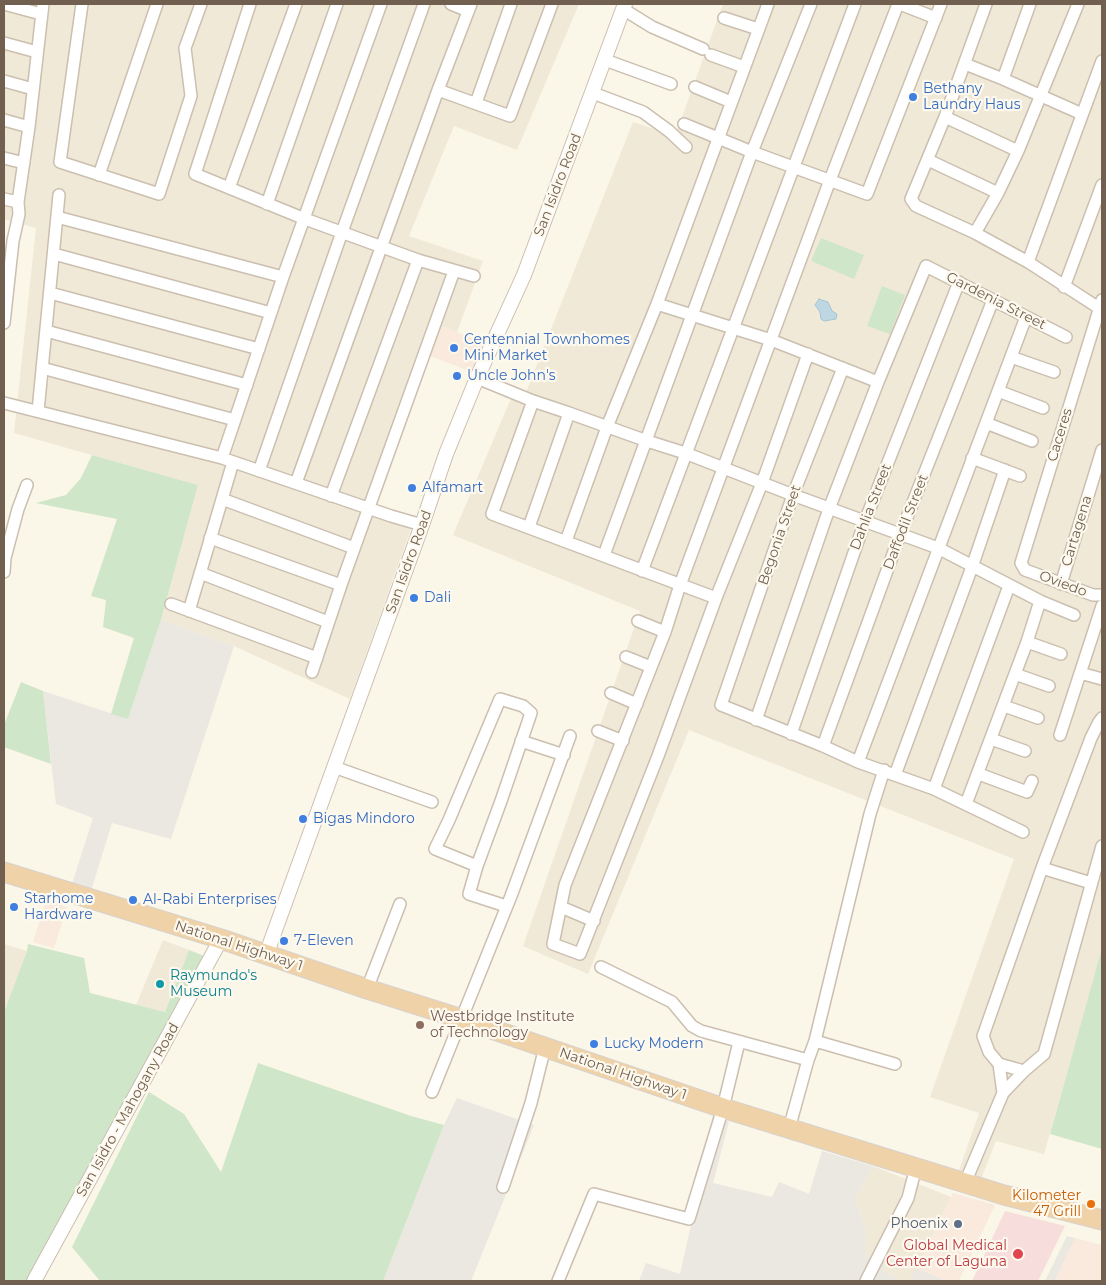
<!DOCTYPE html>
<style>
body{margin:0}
#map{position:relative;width:1106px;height:1285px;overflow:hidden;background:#faf6e8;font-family:Montserrat,sans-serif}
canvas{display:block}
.frame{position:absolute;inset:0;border:5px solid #71604f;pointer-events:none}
</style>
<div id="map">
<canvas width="1106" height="1285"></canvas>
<div class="frame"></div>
</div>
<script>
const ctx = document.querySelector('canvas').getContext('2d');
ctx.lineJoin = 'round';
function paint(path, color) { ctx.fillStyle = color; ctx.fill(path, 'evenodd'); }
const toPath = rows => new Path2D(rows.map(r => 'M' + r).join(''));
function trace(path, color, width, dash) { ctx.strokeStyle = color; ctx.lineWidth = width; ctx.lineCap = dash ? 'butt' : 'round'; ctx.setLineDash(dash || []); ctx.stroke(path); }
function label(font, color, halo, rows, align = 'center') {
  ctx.font = font + ' Montserrat,sans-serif'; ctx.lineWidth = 4.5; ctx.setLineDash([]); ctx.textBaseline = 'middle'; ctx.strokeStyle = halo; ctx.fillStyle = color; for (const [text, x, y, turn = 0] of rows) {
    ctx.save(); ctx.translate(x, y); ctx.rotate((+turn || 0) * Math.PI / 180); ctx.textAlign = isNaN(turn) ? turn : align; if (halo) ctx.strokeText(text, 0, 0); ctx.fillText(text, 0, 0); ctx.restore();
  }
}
paint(toPath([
 [4,4,579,4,517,150,454,126,409,236,483,261,457,332,437,325,373,506,415,518,350,699,234,646,161,620,198,485,14,433,36,228,4,219],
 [723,4,1102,4,1102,950,1044,1154,996,1141,979,1184,957,1176,979,1113,930,1097,1014,859,689,730,588,974,523,946,640,611,453,535,512,396,523,400,633,122,675,136],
 [163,940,189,950,165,1012,136,1005],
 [4,944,27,951,4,1012],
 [873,1166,951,1197,911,1281,903,1281,883,1271,885,1265,865,1256,866,1231,855,1199]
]), '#f1e9d7');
paint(toPath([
 [436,324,483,342,472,372,425,354],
 [46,901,67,907,54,948,33,942],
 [953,1193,995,1205,959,1281,946,1281,916,1268],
 [1075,1238,1102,1245,1102,1281,1055,1281]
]), '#f9eadd');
paint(toPath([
 [161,620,234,646,171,839,112,823,90,894,71,887,93,818,56,804,43,691,128,719],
 [457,1098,534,1125,471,1281,383,1281,444,1125],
 [713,1116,729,1122,713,1183,772,1197,779,1182,809,1194,822,1151,873,1166,855,1199,866,1231,865,1256,885,1265,883,1271,903,1281,639,1281,646,1263,680,1274,702,1177,695,1175],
 [1067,1236,1075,1238,1055,1281,1045,1281],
 [916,1268,946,1281,911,1281]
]), '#ebe7e1');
paint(toPath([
 [1005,1211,1065,1226,1038,1281,972,1281]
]), '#f7dddc');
paint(toPath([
 [821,238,864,255,854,279,811,261],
 [882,286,905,295,890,334,867,326],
 [92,455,198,485,161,620,128,719,111,714,134,638,103,627,106,600,91,596,117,519,36,503,66,495,81,478],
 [21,682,43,691,51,764,4,747,4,725],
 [28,944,84,958,90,993,165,1012,189,950,207,957,29,1281,4,1281,4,1012,27,951],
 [1102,948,1102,1149,1050,1134],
 [258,1063,411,1116,444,1125,383,1281,100,1281,72,1247,149,1092,184,1114,221,1172]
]), '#d0e6c8');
const water = toPath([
 [819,299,828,302,832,311,837,314,836,319,824,321,821,319,820,312,815,305,819,299]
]);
paint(water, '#bfd7e2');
trace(water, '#a6c5d2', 1);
const minor = toPath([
 [4,4,41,14],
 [82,4,60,162,159,194,191,96,185,48,201,4],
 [250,4,195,174,305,219,418,260,474,276],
 [451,4,468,11],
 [900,4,936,18],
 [986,4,945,117,911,199,916,206,975,233,1028,262,1102,310],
 [623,9,652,27,703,49],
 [724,18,758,29],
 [4,43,37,52],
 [711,55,744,67],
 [605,60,671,84],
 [965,64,1003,79,1082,114],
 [1003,79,1030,4],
 [4,81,33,89],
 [695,87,731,102],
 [438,90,510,116,552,4],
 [593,93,643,112,669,131,686,147],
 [476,103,511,4],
 [945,117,1018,151],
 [4,120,29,127],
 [684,124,752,152,867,194,941,4],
 [4,158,24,163],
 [928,160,998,193],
 [99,175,157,4],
 [229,188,296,4],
 [4,199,18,202],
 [267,204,337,4],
 [57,217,283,277],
 [975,233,998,193,1018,151,1078,4],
 [54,254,271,313],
 [1028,262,1102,61],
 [1064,287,1102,185],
 [50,293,259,349],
 [1102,300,1021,563,1025,570,1093,595,1102,595],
 [657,304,771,340,878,382],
 [4,323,13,241,19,214,18,202,29,127,43,4],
 [46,331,247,385],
 [808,354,762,483,716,598,658,756,580,954,553,944,565,885,665,632,680,585,830,180,898,4],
 [1011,357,1054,372],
 [42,368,235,420],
 [843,368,793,495,721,705,823,746,858,762,934,789,1023,832],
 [477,378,533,401,569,413,647,441,685,453,793,495,938,548,1040,601,1074,615],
 [998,391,1043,408],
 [533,401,492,514,716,598],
 [4,403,222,458,391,516,422,525],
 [38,411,59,195],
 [986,423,1032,441],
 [222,458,283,277,381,4],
 [972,458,1020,476],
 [259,471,342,232,424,4],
 [296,483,438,90,471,4],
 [331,496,418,260],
 [222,499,354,548],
 [529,527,569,413],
 [210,538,341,585],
 [566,541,607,427,657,304,768,4],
 [604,555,752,152,811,4],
 [642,571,855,4],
 [4,572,5,558,18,509,27,485],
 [200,573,328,622],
 [1061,584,1102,450],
 [171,604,317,658],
 [189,611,233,462],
 [638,621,665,632],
 [1027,642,1061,654],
 [626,657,651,667],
 [312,672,341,585,454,271],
 [1080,673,1102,679],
 [1015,674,1049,686],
 [611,693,637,704],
 [1004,706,1038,718],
 [756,720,829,509,878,382,926,266,1066,337],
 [598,731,623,741],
 [791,734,865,521,959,282],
 [1060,735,1102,606],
 [991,739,1025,751],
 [521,741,564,755],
 [823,746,900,535,993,300],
 [858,762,1026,317],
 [334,767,432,802],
 [979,774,1027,792,1032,781],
 [895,775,972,567,1005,470],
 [934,789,1009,586],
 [966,804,1027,642,1040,601],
 [477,866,435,849,449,820,500,699,523,706,531,713,501,801,477,866,469,894,506,906],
 [1042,868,1091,883],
 [561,907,594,921],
 [601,967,672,1002,692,1026,701,1031,808,1060],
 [367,989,400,904],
 [815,1041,895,1064],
 [999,1064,1024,1071],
 [432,1092,511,896,570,736],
 [1003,1093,999,1064,989,1052,983,1036,1042,868,1091,738,1099,722,1102,718],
 [789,1129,808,1060,815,1041,870,814,884,770],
 [965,1183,1003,1093,1024,1071,1044,1054,1102,846],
 [503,1187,531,1103,545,1047],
 [558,1281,594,1194,689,1219,723,1108,739,1042],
 [866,1281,908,1198,916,1167]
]);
const tertiary = toPath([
 [266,955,422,525,446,454,477,378,524,275,625,4],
 [34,1281,221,939]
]);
const trunk = toPath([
 [4,872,221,939,367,989,462,1019,723,1108,1004,1195,1102,1220]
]);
trace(minor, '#cbbfaf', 14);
trace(tertiary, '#cbbfaf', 16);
trace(trunk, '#d7d2ce', 21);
trace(minor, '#fff', 11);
trace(tertiary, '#fff', 14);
trace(trunk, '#efd2a7', 19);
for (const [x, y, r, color] of [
 [913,97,5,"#3f7fe0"],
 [454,348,5,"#3f7fe0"],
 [457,376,5,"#3f7fe0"],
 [412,488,5,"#3f7fe0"],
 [414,598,5,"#3f7fe0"],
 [303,819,5,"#3f7fe0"],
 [133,900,5,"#3f7fe0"],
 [14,907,5,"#3f7fe0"],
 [284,941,5,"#3f7fe0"],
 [160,984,5,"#0f9aa8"],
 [420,1025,5,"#8d6e63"],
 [594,1044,5,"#3f7fe0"],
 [1091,1204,5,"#e8710a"],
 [958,1224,5,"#5c6f8a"],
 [1018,1254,6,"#e0444e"]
]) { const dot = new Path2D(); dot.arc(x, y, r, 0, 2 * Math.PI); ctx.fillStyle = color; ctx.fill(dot); trace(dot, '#fdf9ee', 2); }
label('14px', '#366cbe', '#fdf9ee', [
 ["Bethany",923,89],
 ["Laundry Haus",923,105],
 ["Centennial Townhomes",464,340],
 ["Mini Market",464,356],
 ["Uncle John's",467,376],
 ["Alfamart",422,488],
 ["Dali",424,598],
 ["Bigas Mindoro",313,819],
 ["Starhome",24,899],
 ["Hardware",24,915],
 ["Al-Rabi Enterprises",143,900],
 ["7-Eleven",294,941],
 ["Lucky Modern",604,1044]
], 'left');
label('14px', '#71604f', '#fdf9ee', [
 ["San Isidro Road",558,185,-69],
 ["Gardenia Street",996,301,27],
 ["Caceres",1060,435,-73],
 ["Dahlia Street",871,507,-69],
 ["Daffodil Street",906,522,-69],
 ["Cartagena",1077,531,-73],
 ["Begonia Street",780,535,-71],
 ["San Isidro Road",409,562,-70],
 ["Oviedo",1063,584,20],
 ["National Highway 1",239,946,18],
 ["National Highway 1",623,1074,19],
 ["San Isidro - Mahogany Road",128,1110,-61]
]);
label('14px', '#0d838f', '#fdf9ee', [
 ["Raymundo's",170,976],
 ["Museum",170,992]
], 'left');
label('14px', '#785e54', '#fdf9ee', [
 ["Westbridge Institute",430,1017],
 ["of Technology",430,1033]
], 'left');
label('14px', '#c56008', '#fdf9ee', [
 ["Kilometer",1081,1196],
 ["47 Grill",1081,1212]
], 'right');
label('14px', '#4e5e75', '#fdf9ee', [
 ["Phoenix",948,1224]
], 'right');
label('14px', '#be3a42', '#fdf9ee', [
 ["Global Medical",1007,1246],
 ["Center of Laguna",1007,1262]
], 'right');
</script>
